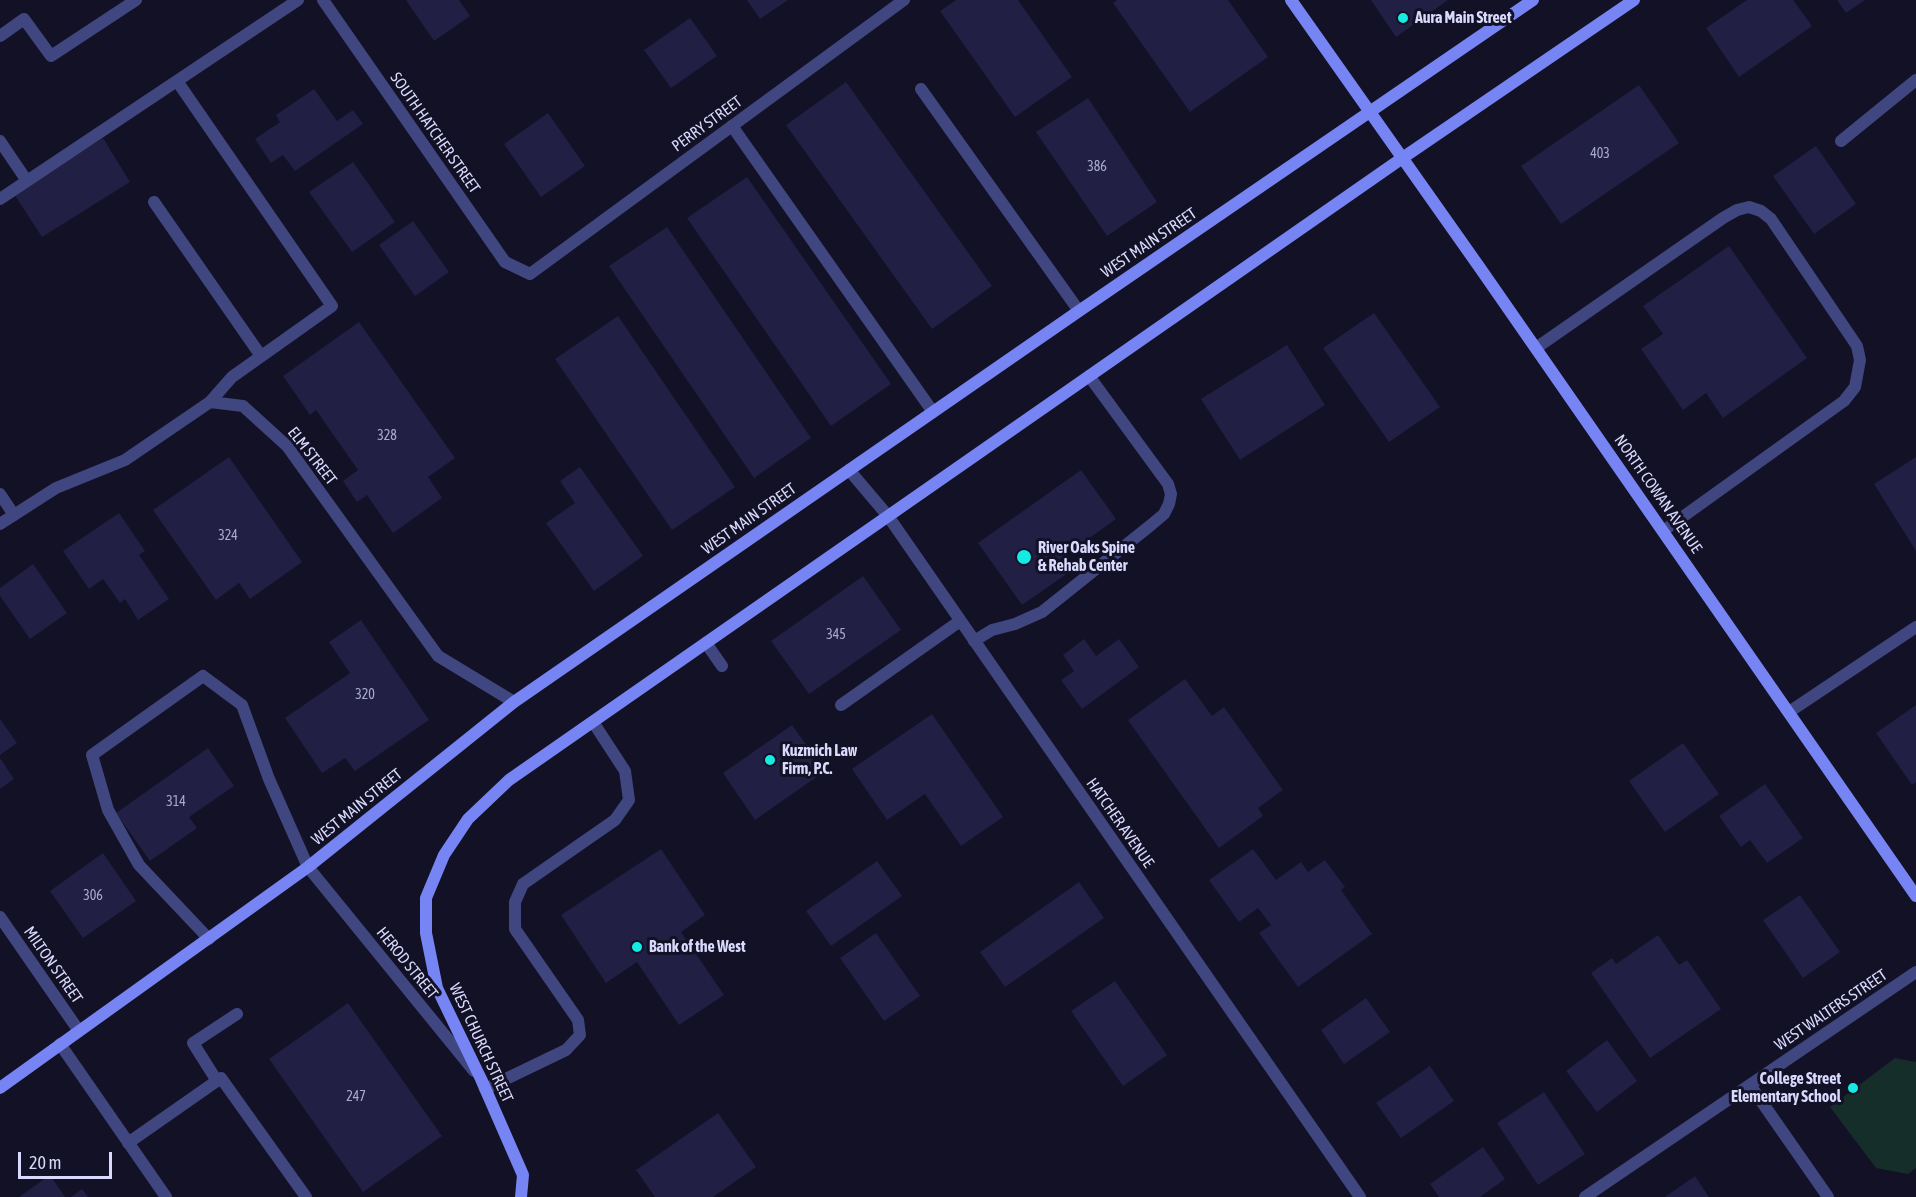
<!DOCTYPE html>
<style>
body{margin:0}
#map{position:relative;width:1916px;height:1197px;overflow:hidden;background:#121125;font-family:"Asap Condensed",sans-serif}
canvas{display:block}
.scale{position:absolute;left:18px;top:1152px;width:94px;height:27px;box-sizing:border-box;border:3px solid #d8d9fc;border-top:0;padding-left:8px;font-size:18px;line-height:21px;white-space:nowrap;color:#d8d9fc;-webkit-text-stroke:4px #121125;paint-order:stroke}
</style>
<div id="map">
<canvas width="1916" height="1197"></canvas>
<div class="scale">20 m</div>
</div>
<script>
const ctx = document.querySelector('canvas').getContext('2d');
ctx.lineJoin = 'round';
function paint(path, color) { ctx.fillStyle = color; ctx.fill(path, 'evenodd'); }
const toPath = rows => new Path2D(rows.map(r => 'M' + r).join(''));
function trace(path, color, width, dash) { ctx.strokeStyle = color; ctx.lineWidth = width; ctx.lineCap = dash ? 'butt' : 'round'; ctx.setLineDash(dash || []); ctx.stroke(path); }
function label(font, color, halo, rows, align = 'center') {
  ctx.font = font + ' "Asap Condensed",sans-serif'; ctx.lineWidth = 6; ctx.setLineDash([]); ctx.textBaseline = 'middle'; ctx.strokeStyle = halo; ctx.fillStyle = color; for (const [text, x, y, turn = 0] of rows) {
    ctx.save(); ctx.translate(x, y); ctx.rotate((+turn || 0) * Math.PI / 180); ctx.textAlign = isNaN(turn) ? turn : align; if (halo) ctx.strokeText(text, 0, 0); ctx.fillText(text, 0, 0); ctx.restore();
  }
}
paint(toPath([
 [1895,1058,1916,1062,1916,1168,1908,1174,1876,1168,1830,1107]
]), '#152e2a');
paint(toPath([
 [406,0,459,0,470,16,434,41],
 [747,0,788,0,760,19],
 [956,0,1018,0,1072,77,1015,117,940,11],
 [1117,0,1228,0,1268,57,1190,112,1113,3],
 [1371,0,1448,0,1396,37],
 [1747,0,1793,0,1812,26,1739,77,1706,28],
 [1837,0,1865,0,1846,13],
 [690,18,717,56,671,88,644,50],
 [846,82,992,286,932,329,786,125],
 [1639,85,1679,143,1561,224,1521,166],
 [314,89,337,121,353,110,363,124,295,171,283,155,271,163,255,139,280,122,276,115],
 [1088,98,1157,202,1107,236,1036,132],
 [548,113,585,166,541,197,504,144],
 [103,138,130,182,42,237,14,194],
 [1816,146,1856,204,1814,234,1773,176],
 [353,162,395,222,352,252,309,192],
 [747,177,891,384,831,426,687,218],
 [413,221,449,272,415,296,379,245],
 [667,227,811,438,754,478,609,266],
 [1729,246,1807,358,1723,418,1706,393,1683,410,1641,349,1663,334,1643,306],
 [1374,313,1440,407,1389,442,1323,348],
 [618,316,735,487,672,530,555,359],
 [359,322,455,458,428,477,442,498,393,533,367,495,357,502,343,481,358,470,316,410,310,415,283,376],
 [1287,345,1325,405,1240,460,1201,399],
 [229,457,302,562,250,599,239,583,216,600,153,510],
 [1916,457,1916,551,1874,484],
 [580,467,643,556,594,591,546,523,575,503,560,481],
 [1081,470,1116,519,1059,560,1068,573,1022,605,978,543],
 [119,513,145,551,139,555,169,599,138,620,125,599,120,603,103,579,89,589,63,551],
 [33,564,67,613,30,639,0,596,0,588],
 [863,576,901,630,809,694,771,641],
 [361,620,429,720,355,771,345,758,322,773,285,718,350,673,329,642],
 [1084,639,1096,656,1119,639,1139,667,1082,709,1061,680,1074,671,1063,655],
 [1185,679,1212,716,1224,707,1283,790,1258,808,1263,816,1219,848,1128,720],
 [1916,705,1916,782,1912,785,1876,733],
 [932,714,1003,817,961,846,925,794,887,820,852,769],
 [0,719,17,743,0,755],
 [792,725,825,771,755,820,723,773],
 [1683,743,1719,794,1665,832,1629,781],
 [208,748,234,786,189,817,197,828,150,861,116,813],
 [0,758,14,779,0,789],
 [1765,784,1803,838,1767,863,1750,840,1741,847,1719,816],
 [661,849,705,915,681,932,724,995,679,1025,637,962,606,983,561,915],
 [1253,849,1276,880,1301,862,1308,872,1325,860,1345,887,1341,890,1372,934,1298,987,1259,933,1271,925,1258,908,1239,922,1209,880],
 [103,853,136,901,83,938,50,891],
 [877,861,902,896,831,946,806,911],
 [1079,882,1104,918,1005,987,980,952],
 [1800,895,1840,952,1803,978,1763,920],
 [876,933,920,996,884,1021,840,958],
 [1658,935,1679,965,1687,960,1721,1009,1650,1058,1591,973,1612,958,1616,964],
 [1115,981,1167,1055,1123,1086,1071,1011],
 [1366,998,1390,1032,1344,1064,1321,1030],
 [348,1003,442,1136,363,1192,269,1059],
 [1607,1040,1637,1081,1597,1112,1566,1071],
 [1430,1066,1454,1101,1401,1138,1376,1103],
 [1544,1092,1585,1154,1538,1185,1497,1123],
 [718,1113,756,1167,713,1197,655,1197,636,1170],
 [1483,1147,1505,1179,1480,1197,1439,1197,1430,1184],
 [50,1175,65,1197,19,1197],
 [1695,1176,1709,1197,1665,1197],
 [82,1189,88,1197,71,1197]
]), '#211f44');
trace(toPath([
 [0,36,24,19,51,56,136,0],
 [177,81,332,306,232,377,210,402],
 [921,89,1079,311],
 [732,126,933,412],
 [0,141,27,181,0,199],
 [1841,141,1916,80],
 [27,181,298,0],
 [154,202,261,356],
 [1536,348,1723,218,1737,210,1749,207,1761,211,1771,219,1857,346,1860,360,1855,387,1844,401,1663,531],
 [0,494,14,515],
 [974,641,992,630,1015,624,1042,612,1151,525,1164,514,1169,504,1171,494,1168,484,1089,376],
 [706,643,722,666],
 [841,705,960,621],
 [209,939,139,865,108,810,92,755,203,676,242,705,269,779,308,867],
 [60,1044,166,1197],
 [217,1081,193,1043,237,1014],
 [1750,1085,1828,1197],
 [485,1089,566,1050,580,1035,578,1020,515,929,515,902,523,884,615,820,629,800,625,771,593,722],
 [128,1143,221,1078,306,1197]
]), '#404680', 12);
trace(toPath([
 [323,0,505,262,530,274,904,0],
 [849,470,888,516,1360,1197],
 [0,524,56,488,125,460,210,402,243,406,287,446,438,656,514,702],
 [1789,712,1916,627],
 [308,867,474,1071],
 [0,917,79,1031],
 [1585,1197,1916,972]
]), '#404680', 12);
trace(toPath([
 [1291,0,1480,268,1916,896],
 [0,1088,308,867,514,702,1079,311,1533,0],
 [521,1197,523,1175,481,1079,437,988,426,933,426,898,444,855,468,819,509,780,1401,159,1634,0]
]), '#7785f4', 12);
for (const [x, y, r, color] of [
 [1403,18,6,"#15ebe5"],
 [1024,557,8,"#15ebe5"],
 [770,760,6,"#15ebe5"],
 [637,947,6,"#15ebe5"],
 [1853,1088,6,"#15ebe5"]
]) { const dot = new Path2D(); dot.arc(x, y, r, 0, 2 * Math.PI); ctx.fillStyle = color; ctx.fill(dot); trace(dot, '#121125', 2); }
label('14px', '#aaaace', null, [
 ["403",1600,154],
 ["386",1097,167],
 ["328",387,436],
 ["324",228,536],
 ["345",836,635],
 ["320",365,695],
 ["314",176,802],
 ["306",93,896],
 ["247",356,1097]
]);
label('bold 16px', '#d8d9fc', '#121125', [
 ["Aura Main Street",1415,18],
 ["River Oaks Spine",1038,548],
 ["& Rehab Center",1038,566],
 ["Kuzmich Law",782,751],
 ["Firm, P.C.",782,769],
 ["Bank of the West",649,947],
 ["College Street",1841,1079,"right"],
 ["Elementary School",1841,1097,"right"]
], 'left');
label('16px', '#d8d9fc', '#121125', [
 ["PERRY STREET",707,124,-36],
 ["SOUTH HATCHER STREET",435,133,55],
 ["WEST MAIN STREET",1149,243,-34],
 ["ELM STREET",312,456,52],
 ["NORTH COWAN AVENUE",1658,494,55],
 ["WEST MAIN STREET",749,519,-35],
 ["WEST MAIN STREET",357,807,-39],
 ["HATCHER AVENUE",1120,823,55],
 ["HEROD STREET",407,963,51],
 ["MILTON STREET",53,965,55],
 ["WEST WALTERS STREET",1831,1010,-34],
 ["WEST CHURCH STREET",481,1043,65]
]);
</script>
